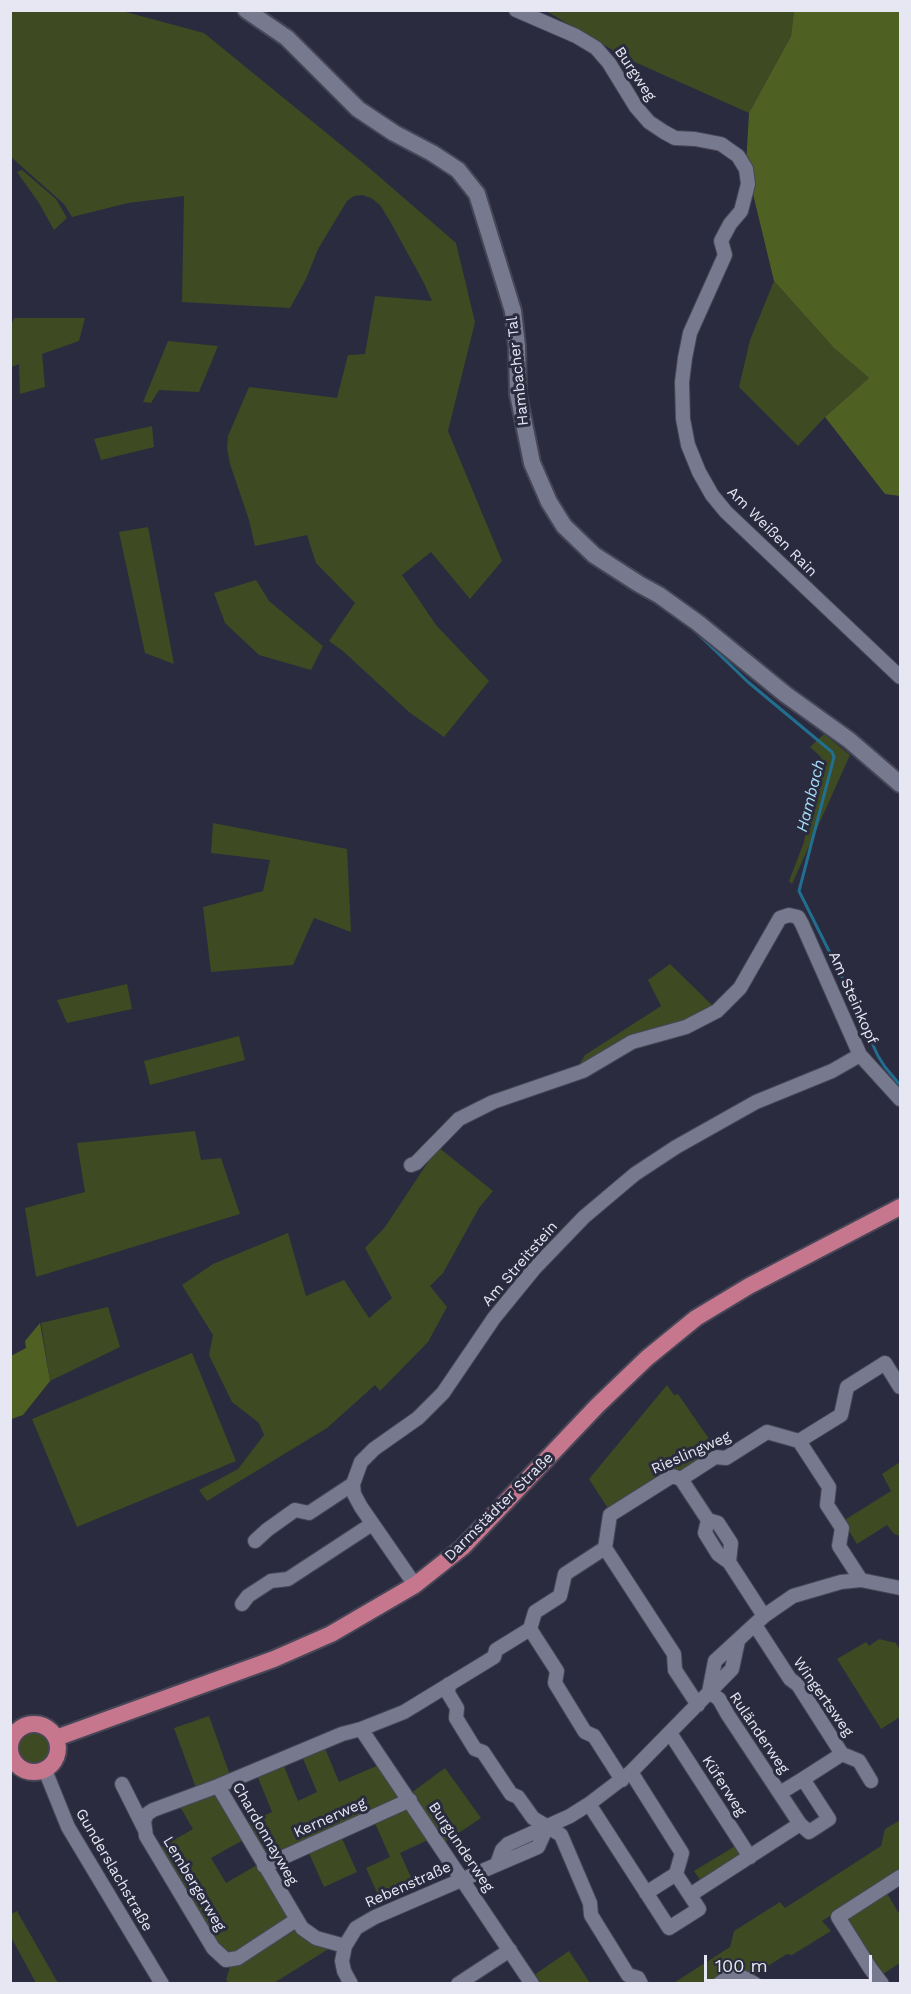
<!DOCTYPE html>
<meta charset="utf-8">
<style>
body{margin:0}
#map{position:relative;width:911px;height:1994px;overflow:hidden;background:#2a2b3e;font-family:"Work Sans",sans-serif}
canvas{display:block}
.frame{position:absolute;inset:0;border:12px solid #e6e7f3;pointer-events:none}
.scale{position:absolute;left:704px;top:1955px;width:168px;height:27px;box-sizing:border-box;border:3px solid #e6e7f3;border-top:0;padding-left:8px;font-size:18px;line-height:21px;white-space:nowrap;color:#e6e7f3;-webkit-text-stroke:4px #2a2b3e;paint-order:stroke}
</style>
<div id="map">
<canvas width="911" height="1994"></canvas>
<div class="frame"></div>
<div class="scale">100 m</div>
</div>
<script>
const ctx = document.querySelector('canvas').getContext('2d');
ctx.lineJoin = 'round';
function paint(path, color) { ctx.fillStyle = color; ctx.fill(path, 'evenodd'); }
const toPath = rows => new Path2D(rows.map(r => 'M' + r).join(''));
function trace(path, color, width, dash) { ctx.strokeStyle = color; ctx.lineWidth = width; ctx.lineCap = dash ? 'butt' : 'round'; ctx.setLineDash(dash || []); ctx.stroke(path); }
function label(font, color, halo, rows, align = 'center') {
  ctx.font = font + ' "Work Sans",sans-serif'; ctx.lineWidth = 6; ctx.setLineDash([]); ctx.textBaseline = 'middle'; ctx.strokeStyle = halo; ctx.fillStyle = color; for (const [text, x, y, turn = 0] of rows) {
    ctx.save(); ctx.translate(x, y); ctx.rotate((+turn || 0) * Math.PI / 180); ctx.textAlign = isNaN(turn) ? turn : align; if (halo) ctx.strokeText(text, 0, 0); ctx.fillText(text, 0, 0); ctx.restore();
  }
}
paint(toPath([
 [10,11,122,11,204,33,367,166,456,243,475,322,448,431,502,561,470,599,431,552,402,575,436,625,489,681,444,737,409,712,344,652,329,641,355,603,316,563,307,535,255,546,249,520,230,464,227,448,228,436,249,387,337,398,348,355,365,354,375,296,432,301,424,283,391,223,380,205,371,198,362,195,354,196,347,201,318,249,306,279,290,308,182,302,184,196,128,203,72,217,64,204,11,157],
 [546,11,794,11,791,36,749,113,628,59],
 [22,170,56,199,67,218,54,230,39,203,17,172],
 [774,281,834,348,869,378,825,417,798,446,739,387,750,340],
 [14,318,85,318,79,341,42,354,45,387,20,394,19,364,11,367,11,326],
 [168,341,218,346,199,392,159,390,151,403,143,402],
 [152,426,154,447,101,460,94,439],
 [148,527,174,664,145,653,119,532],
 [256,580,269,601,323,646,311,670,259,655,225,623,214,593],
 [824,734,850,755,792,884,789,881,804,842,821,757,810,747],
 [213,823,347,849,351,932,314,918,293,965,211,972,203,907,263,891,270,860,211,853],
 [670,964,715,1008,576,1070,585,1055,661,1006,648,980],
 [127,984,132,1009,67,1023,57,1000],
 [239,1036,245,1060,150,1085,144,1061],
 [195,1131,201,1160,221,1158,240,1214,36,1277,25,1208,85,1192,77,1143],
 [438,1147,493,1191,479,1208,443,1273,430,1286,447,1307,428,1342,380,1391,375,1385,327,1428,207,1501,199,1490,238,1469,264,1435,259,1423,232,1402,209,1355,213,1335,182,1285,213,1264,288,1233,306,1296,344,1280,369,1318,392,1298,365,1248,385,1227],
 [108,1307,120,1347,50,1381,41,1323],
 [192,1353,236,1461,77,1527,32,1419],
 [667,1385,674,1395,678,1394,716,1449,716,1451,682,1473,609,1510,589,1479],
 [900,1462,900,1536,894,1534,887,1525,857,1544,843,1521,891,1491,882,1474],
 [879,1639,896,1643,900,1650,900,1717,881,1729,837,1659,866,1642,869,1646],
 [209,1716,230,1775,196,1788,174,1728],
 '19 1747a17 17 0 1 1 34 0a17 17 0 1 1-34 0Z',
 [324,1746,339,1782,379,1765,400,1795,399,1799,268,1858,245,1824,272,1812,257,1775,283,1764,298,1801,317,1792,302,1756],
 [445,1768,481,1818,445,1842,411,1793],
 [213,1794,218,1797,243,1840,211,1858,226,1883,257,1865,286,1913,286,1920,241,1950,231,1953,220,1948,160,1848,193,1829,179,1805],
 [405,1808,409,1809,430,1839,400,1853,416,1888,382,1904,366,1868,390,1857,374,1821],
 [900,1820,900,1875,868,1892,822,1921,831,1931,792,1955,787,1954,755,1974,756,1976,732,1971,712,1983,672,1984,730,1947,734,1931,780,1902,785,1908,881,1846,885,1829],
 [341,1836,357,1872,324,1887,308,1851],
 [737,1845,742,1850,740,1860,703,1884,694,1871],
 [886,1892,900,1915,900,1963,883,1974,878,1966,874,1965,847,1920,848,1917],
 [17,1911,58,1983,36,1983,11,1937,11,1914],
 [294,1931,330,1948,274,1983,229,1983,226,1980,230,1967,237,1965],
 [569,1951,590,1983,540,1983,534,1975]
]), '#3e4a22');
paint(toPath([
 [794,11,900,11,900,496,885,494,825,417,869,378,834,348,774,281,746,165,749,113,791,36],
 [40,1323,50,1381,23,1415,11,1419,11,1356,26,1348,25,1341]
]), '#4f6023');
trace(toPath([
 [590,562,612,576],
 [699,635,748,682,832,752,834,757,799,891,840,973,878,1056,885,1067,900,1085]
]), '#226e8f', 3);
const minor = toPath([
 [516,10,576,36,596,48,609,63,636,107,649,122,664,132,675,138,695,139,721,144,738,156,746,169,748,184,741,211,730,224,721,241,725,255,690,333,685,358,682,382,683,419,688,445,699,472,712,495,726,512,900,677],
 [411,1165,416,1163,459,1119,493,1102,583,1071,632,1042,686,1027,717,1011,740,988,780,918,789,915,798,917,802,924,860,1055,900,1099],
 [799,1441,829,1487,827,1505,842,1528,839,1546,861,1580],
 [681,1479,708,1520,705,1533,718,1554,729,1562,764,1616],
 [708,1520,718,1523,731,1543,729,1562],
 [255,1541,267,1530,295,1510,309,1513,353,1484],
 [605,1548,674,1654,675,1670,698,1705],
 [415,1585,361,1507,354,1494,353,1484,361,1462,374,1449,418,1418,443,1393,494,1318,534,1269,584,1217,635,1174,676,1147,756,1102,832,1071,860,1055],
 [242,1604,248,1596,271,1581,288,1579,372,1524],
 [755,1625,790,1679,798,1685,842,1754,859,1761,871,1781],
 [530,1629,557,1671,555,1683,585,1732,594,1736,622,1780],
 [449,1684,448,1693,457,1708,456,1718,475,1749,483,1752,511,1794,518,1797,533,1818,561,1835,590,1903,591,1915,628,1975,638,1978,641,1984],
 [709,1692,719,1699,728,1715,800,1824,809,1832,829,1819,803,1779,780,1793],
 [709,1692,715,1661,764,1616,793,1596,841,1582,861,1580,900,1588],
 [361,1729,532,1984],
 [670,1733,750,1857],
 [45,1770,68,1827,162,1984],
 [631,1772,682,1853,676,1874,646,1893],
 [803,1779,842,1754],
 [122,1784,144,1828],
 [218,1786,153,1810,147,1814,144,1821,146,1836,213,1948,226,1960,238,1958,296,1920],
 [589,1804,669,1928,699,1909,676,1874],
 [497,1864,502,1850,508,1844,570,1816,589,1804,631,1772,732,1669,738,1641],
 [264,1866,410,1800],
 [690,1895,800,1824],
 [345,1946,316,1938,302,1928,218,1786,342,1734,361,1729,404,1712,494,1657,496,1650,530,1629,535,1612,560,1596,565,1574,605,1548,610,1515,672,1476,681,1479,715,1457,726,1458,767,1432,799,1441,841,1415,847,1387,885,1363,900,1387],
 [351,1984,344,1971,342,1961,345,1946,356,1928,375,1917,538,1847,547,1827],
 [458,1984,510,1950],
 [719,1984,730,1976,744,1978,755,1984],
 [882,1984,870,1968,838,1917,900,1877]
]);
const tertiary = toPath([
 [246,10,287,38,358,109,394,133,432,153,458,170,477,194,513,311,517,346,518,394,532,463,549,502,564,526,594,555,639,584,659,595,698,623,785,694,849,740,900,784]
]);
const primary = toPath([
 '10 1748a24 24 0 1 1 48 0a24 24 0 1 1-48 0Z',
 [56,1738,274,1659,331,1634,415,1585,463,1547,597,1406,647,1358,696,1318,749,1286,900,1207]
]);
trace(minor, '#464656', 16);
trace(tertiary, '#464656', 20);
trace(primary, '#464656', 20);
trace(minor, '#77798f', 14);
trace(tertiary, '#77798f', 16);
trace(primary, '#c6778e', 16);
label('15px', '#e6e7f3', '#2a2b3e', [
 ["Burgweg",635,74,56],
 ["Hambacher Tal",518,371,-96],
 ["Am Weißen Rain",772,532,45],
 ["Am Steinkopf",853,998,66],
 ["Am Streitstein",520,1264,-49],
 ["Rieslingweg",691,1453,-24],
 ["Darmstädter Straße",499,1507,-45],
 ["Wingertsweg",823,1697,55],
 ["Ruländerweg",759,1733,56],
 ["Küferweg",724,1786,57],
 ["Kernerweg",330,1818,-24],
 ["Chardonnayweg",265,1834,60],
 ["Burgunderweg",461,1847,56],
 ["Gunderslachstraße",114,1870,60],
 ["Lembergerweg",194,1884,59],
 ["Rebenstraße",408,1885,-24]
]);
label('italic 16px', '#a5defc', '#2a2b3e', [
 ["Hambach",811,796,-76]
]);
</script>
